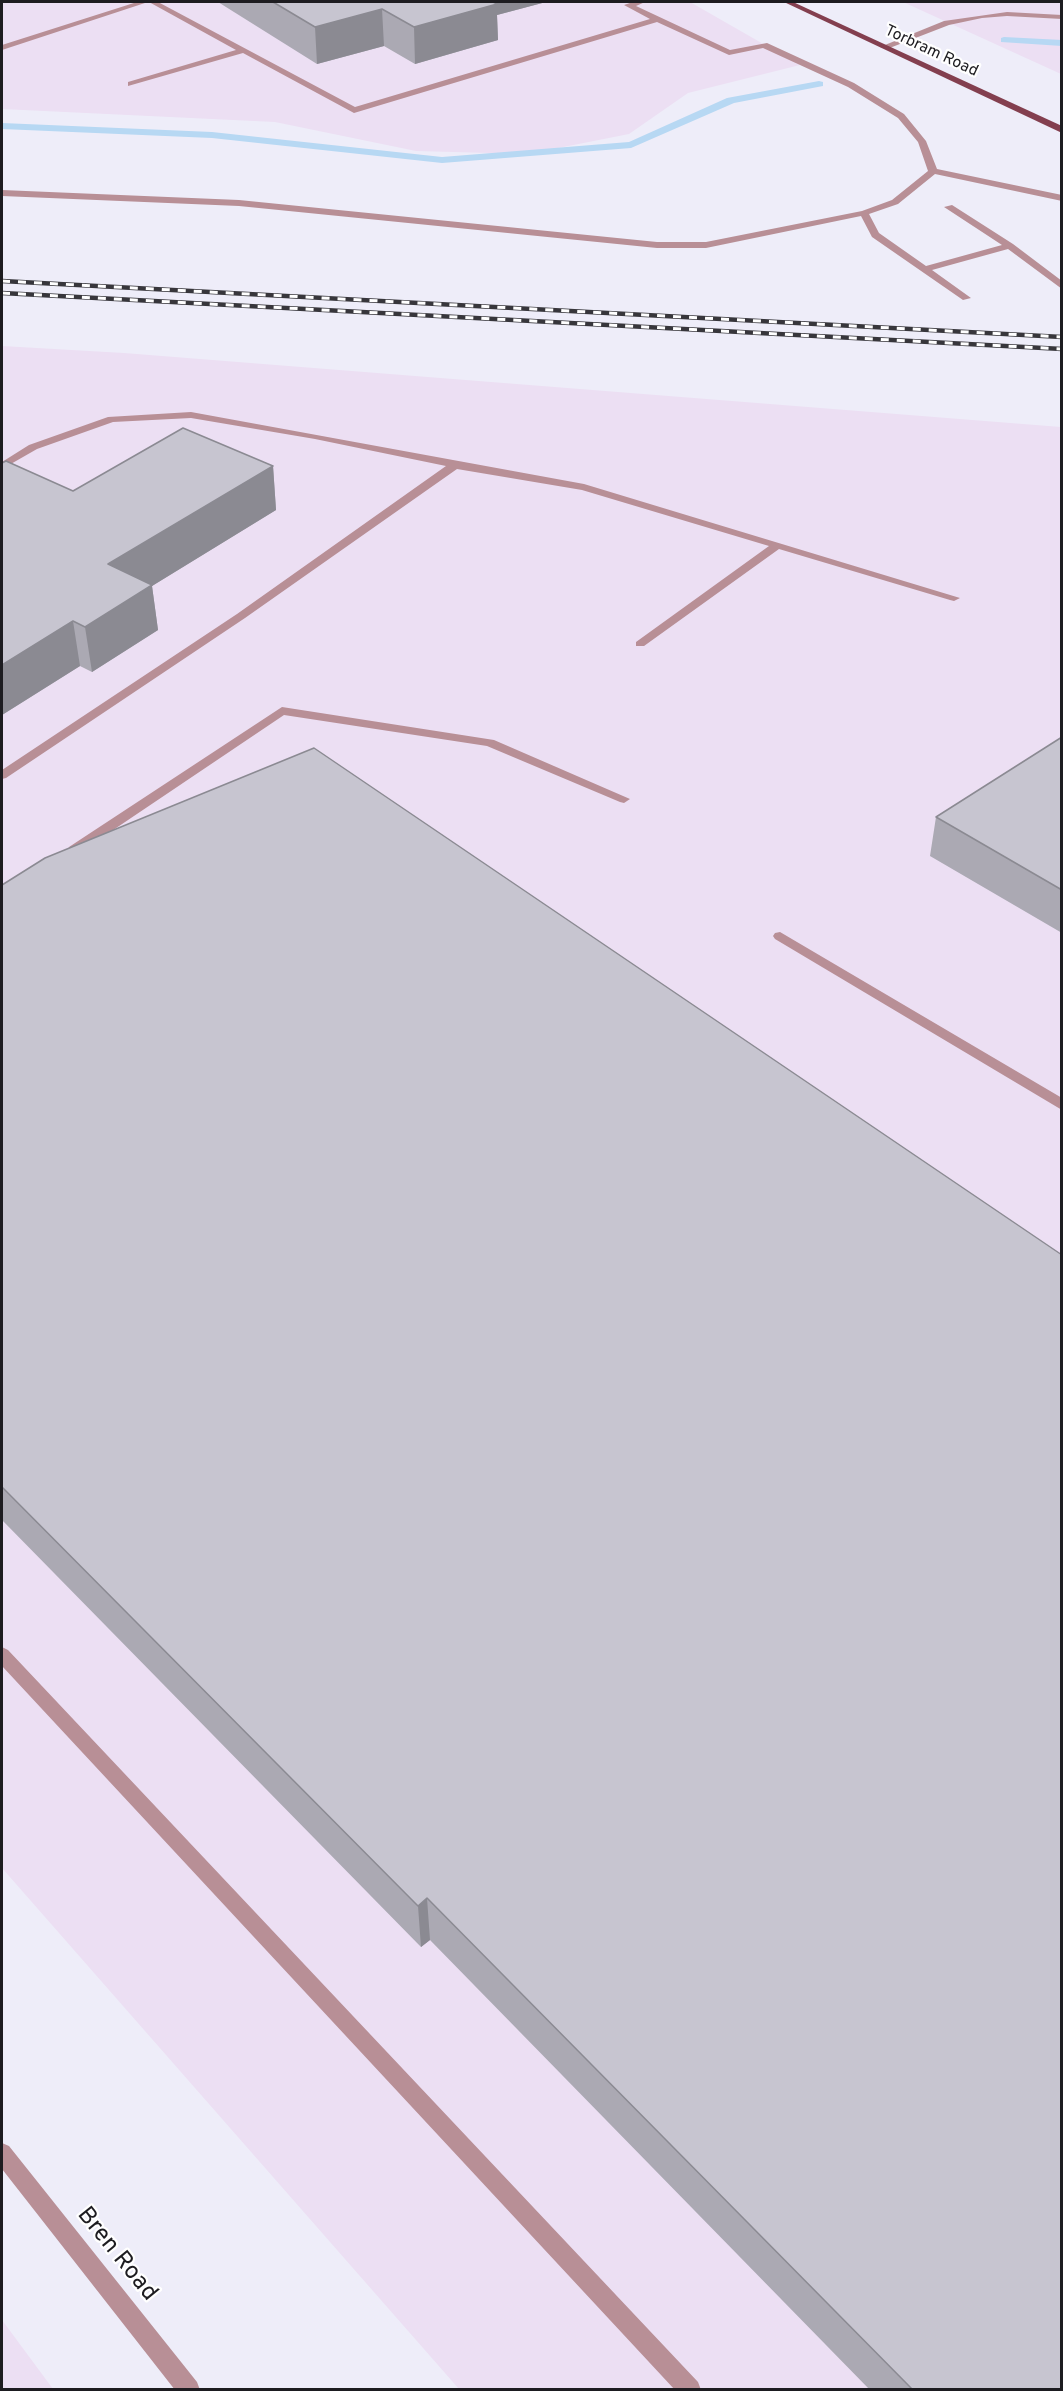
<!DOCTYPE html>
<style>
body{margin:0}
#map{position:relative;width:1063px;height:2391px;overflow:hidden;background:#eeedf9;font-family:Overpass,sans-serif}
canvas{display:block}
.frame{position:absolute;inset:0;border:3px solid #1d1c20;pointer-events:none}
</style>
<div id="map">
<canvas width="1063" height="2391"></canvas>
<div class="frame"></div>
</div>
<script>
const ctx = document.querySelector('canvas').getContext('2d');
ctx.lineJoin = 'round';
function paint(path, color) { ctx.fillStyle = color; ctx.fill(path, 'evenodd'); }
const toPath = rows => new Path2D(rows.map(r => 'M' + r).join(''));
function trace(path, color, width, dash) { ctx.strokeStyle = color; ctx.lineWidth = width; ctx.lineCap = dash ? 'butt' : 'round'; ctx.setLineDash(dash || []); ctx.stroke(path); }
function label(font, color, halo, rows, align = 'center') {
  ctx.font = font + ' Overpass,sans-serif'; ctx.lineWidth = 4.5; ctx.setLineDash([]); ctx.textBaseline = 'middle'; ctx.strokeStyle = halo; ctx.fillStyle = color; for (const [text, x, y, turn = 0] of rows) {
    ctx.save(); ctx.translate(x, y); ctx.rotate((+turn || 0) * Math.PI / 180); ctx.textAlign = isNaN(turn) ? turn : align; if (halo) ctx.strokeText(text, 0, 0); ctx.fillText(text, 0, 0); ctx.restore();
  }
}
paint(toPath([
 [2,2,690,2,800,65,688,93,629,134,528,154,416,151,275,122,2,109],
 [903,2,1061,2,1061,74],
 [2,346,124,353,1061,427,1061,2389,459,2389,2,1868],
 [2,2320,53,2389,2,2389]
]), '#ecdff3');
paint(toPath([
 [1004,37,1062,40,1062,46,1001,42,1001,38,1004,37],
 [819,81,823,82,823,86,734,103,631,148,442,163,212,138,2,129,2,123,212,132,442,157,629,142,727,98,819,81]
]), '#b7d8f3');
paint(toPath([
 [137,2,148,2,2,50,2,45,137,2],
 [149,2,158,2,355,107,650,19,624,5,633,2,645,2,636,6,730,50,767,43,854,83,904,114,926,141,937,169,1062,195,1062,201,935,174,898,204,869,214,879,233,926,266,1002,245,944,207,952,205,1013,244,1062,281,1062,289,1008,249,932,270,971,298,963,300,872,237,861,216,706,248,657,248,239,206,2,196,2,190,239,200,657,242,706,242,862,211,892,200,928,171,918,142,898,118,848,87,763,48,729,55,657,22,354,113,243,53,128,86,128,82,236,50,149,2],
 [1007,12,1062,15,1062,19,1007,16,982,18,949,25,887,49,880,47,944,21,1007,12],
 [191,412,584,484,960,598,954,601,950,600,779,549,644,646,636,646,636,642,769,546,582,490,457,469,245,618,6,778,2,779,2,770,237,614,446,466,315,439,191,418,113,422,37,449,2,469,2,462,29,445,108,417,191,412],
 [282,707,494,740,630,799,624,803,620,802,487,746,284,715,79,853,69,853,68,850,69,847,282,707],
 [780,932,1062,1098,1062,1110,775,939,773,936,775,933,780,932],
 [2,1647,8,1650,698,2382,701,2390,675,2390,2,1666,2,1647],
 [2,2143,9,2146,197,2382,200,2390,175,2390,2,2169,2,2143]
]), '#b88f96');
paint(toPath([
 [784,2,793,2,1062,126,1062,133,784,2]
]), '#833f4f');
const rail = toPath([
 [2,281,1062,337],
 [2,293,1062,349]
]);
trace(rail, '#37363b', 4.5);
trace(rail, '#fff', 3, [8]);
paint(toPath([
 [218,2,546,2,497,15,498,40,415,64,384,46,317,64],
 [273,466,276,510,152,586,158,630,92,672,80,666,2,715,73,491],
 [1062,737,1062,933,930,856,936,817],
 [2,885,1062,2390,870,2390,430,1940,421,1947,2,1520]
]), '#aba9b3');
paint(toPath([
 [466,2,546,2,497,15,498,40,415,64,414,27],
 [382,9,384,46,317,64,315,27],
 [273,466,276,510,152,586,158,630,92,672,85,627,108,564],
 [73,621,80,666,2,715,2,665],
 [427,1898,430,1940,421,1947,418,1906]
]), '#8b8a92');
const building = toPath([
 [273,2,493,2,497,4,414,27,382,9,315,27,273,2],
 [183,428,273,466,108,564,152,585,85,627,73,621,2,665,2,463,6,461,73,491,183,428],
 [1062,737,1062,890,936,817,1062,737],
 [314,748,1062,1255,1062,2390,913,2390,427,1898,418,1906,2,1487,2,885,45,858,314,748]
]);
paint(building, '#c7c5d0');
trace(building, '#8b8a92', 1.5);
label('16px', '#1d1c20', '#fff', [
 ["Torbram Road",931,52,25]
]);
label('24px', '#1d1c20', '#fff', [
 ["Bren Road",116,2255,51]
]);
</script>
